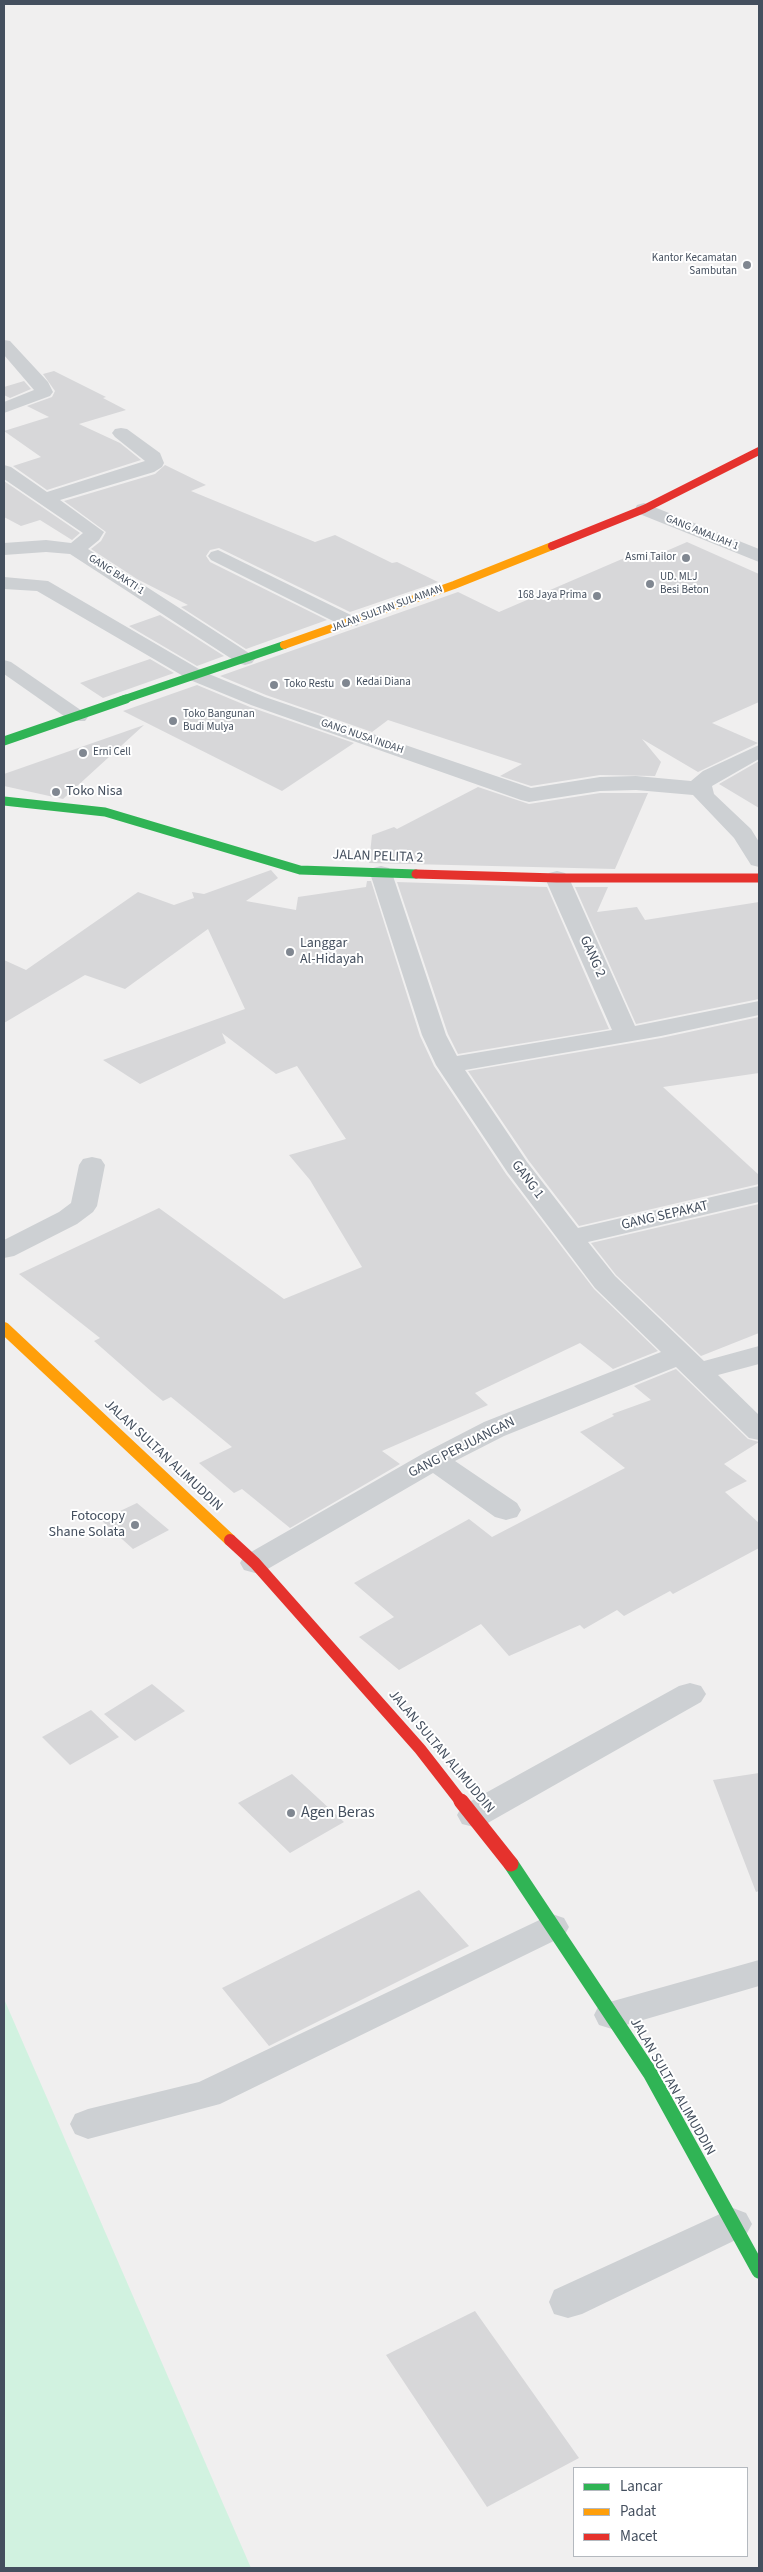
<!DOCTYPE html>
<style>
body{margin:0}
#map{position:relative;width:763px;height:2572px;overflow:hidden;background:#f0efef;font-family:"Source Sans 3",sans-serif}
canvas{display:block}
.frame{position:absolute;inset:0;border:5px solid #444f5e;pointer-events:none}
.legend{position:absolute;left:573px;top:2467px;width:175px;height:90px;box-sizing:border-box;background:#fff;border:1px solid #b4b9bf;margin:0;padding:6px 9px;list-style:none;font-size:15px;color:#444f5e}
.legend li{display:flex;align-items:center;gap:10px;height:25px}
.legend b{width:25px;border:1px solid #b4b9bf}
</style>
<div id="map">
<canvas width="763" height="2572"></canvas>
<div class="frame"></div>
<ul class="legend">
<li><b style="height:6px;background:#30b455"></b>Lancar</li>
<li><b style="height:6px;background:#ff9f0a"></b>Padat</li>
<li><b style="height:6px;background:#e5322d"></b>Macet</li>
</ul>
</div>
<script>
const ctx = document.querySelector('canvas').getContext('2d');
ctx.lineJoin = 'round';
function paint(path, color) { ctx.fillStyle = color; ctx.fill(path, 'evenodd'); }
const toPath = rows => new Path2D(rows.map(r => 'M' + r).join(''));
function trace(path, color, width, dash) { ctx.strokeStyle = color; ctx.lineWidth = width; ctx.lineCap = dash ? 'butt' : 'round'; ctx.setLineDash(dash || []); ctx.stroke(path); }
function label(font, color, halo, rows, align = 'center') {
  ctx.font = font + ' "Source Sans 3",sans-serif'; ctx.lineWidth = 4; ctx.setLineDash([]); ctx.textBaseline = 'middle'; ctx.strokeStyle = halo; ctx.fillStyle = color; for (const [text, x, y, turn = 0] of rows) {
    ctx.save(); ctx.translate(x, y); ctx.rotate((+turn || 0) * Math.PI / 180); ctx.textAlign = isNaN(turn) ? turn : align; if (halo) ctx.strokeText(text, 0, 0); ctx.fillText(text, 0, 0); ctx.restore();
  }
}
paint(toPath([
 [4,1999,251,2568,4,2568]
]), '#d1f2e0');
paint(toPath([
 [54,371,106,397,103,398,126,410,79,424,120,443,141,460,47,490,13,466,41,457,4,431,49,417,27,406,52,397,55,391,43,374],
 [24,381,31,389,10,398,4,395,4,387],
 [165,465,206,485,191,491,315,542,335,535,392,563,397,562,438,582,350,612,219,548,210,550,206,556,210,562,327,620,246,649,181,607,188,605,137,579,91,549,101,541,106,532,64,501,155,474],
 [4,481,80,533,72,540,40,520,21,526,4,517],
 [687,542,759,574,759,702,712,723,758,743,698,772,642,739,661,762,655,776,600,775,531,786,500,776,522,764,388,720,372,732,266,695,220,676,458,592,499,612,629,556,641,562],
 [160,615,224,656,197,666,129,626],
 [150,659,174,673,103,698,80,683],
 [197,685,250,707,354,743,282,791,123,711],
 [144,725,63,799,4,786,4,774],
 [759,761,759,808,719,784],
 [478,787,529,804,600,793,648,793,615,869,369,863,372,835,394,827,397,829],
 [271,870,278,878,246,901,296,910,298,897,366,887,367,881,371,881,420,1036,434,1066,506,1174,594,1289,658,1351,613,1369,580,1343,475,1393,488,1405,382,1451,400,1464,290,1528,242,1489,234,1493,199,1463,232,1447,171,1397,163,1401,152,1392,94,1341,100,1338,19,1274,159,1208,284,1299,362,1267,310,1180,289,1155,346,1139,297,1066,276,1074,222,1033,226,1043,140,1084,103,1060,245,1009,208,929,125,989,85,975,4,1023,4,960,26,970,138,892,174,905,194,898,192,892,204,894],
 [397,882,547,887,609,1029,458,1054,448,1034],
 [575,887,608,887,597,912,637,907,645,920,759,902,759,999,636,1024],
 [759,1017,759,1073,663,1087,759,1175,759,1184,579,1226,529,1161,468,1071,661,1038],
 [759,1204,759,1333,701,1356,616,1275,591,1243],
 [676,1369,748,1439,759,1442,724,1464,747,1481,725,1492,759,1523,759,1548,673,1594,670,1591,624,1616,617,1610,584,1629,580,1625,509,1656,481,1624,399,1670,359,1637,394,1617,354,1583,469,1519,492,1537,625,1468,580,1432,614,1416,612,1414,651,1400,634,1386],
 [137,1503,169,1530,133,1549,101,1520],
 [152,1684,185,1711,135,1741,104,1714],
 [91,1710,119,1737,70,1765,42,1737],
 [759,1773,759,1891,756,1892,713,1780],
 [292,1774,344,1822,290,1853,238,1803],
 [419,1890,469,1946,269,2046,222,1988],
 [475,2311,579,2458,487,2507,386,2355]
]), '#d7d7d9');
paint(toPath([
 [4,660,11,662,85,713,88,717,85,721,71,721,4,674,4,660]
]), '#cdd0d3');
paint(toPath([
 [4,340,10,341,48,382,53,392,50,396,4,413,4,402,34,390,4,355,4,340],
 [121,428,127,429,160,453,164,463,162,467,154,472,60,500,104,532,99,540,88,549,252,655,255,659,252,663,245,665,238,663,70,554,46,552,4,555,4,543,46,540,71,543,83,533,4,479,4,465,11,467,47,492,145,461,115,437,112,433,115,429,121,428],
 [644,503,759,549,759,562,637,513,635,509,637,505,644,503],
 [218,550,357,618,360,622,357,626,343,626,211,560,208,556,211,552,218,550],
 [4,577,48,581,204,672,265,697,531,788,600,777,636,776,691,781,703,771,759,745,759,759,712,786,714,794,751,829,759,842,759,867,751,865,734,838,693,795,636,790,600,791,529,802,521,800,251,705,190,680,37,591,4,589,4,577],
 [381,866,389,868,392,873,446,1035,457,1056,612,1030,545,878,549,873,557,871,565,873,569,878,635,1026,759,1001,759,1015,661,1036,465,1070,527,1162,578,1228,759,1186,759,1202,588,1242,615,1276,704,1361,759,1346,759,1364,718,1375,759,1415,759,1440,749,1438,676,1367,504,1436,455,1461,517,1503,521,1510,517,1517,506,1520,495,1517,433,1473,266,1570,255,1573,244,1570,240,1563,244,1556,424,1453,484,1422,661,1352,595,1288,508,1173,436,1065,422,1035,370,873,373,868,381,866],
 [92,1157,101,1159,105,1165,97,1206,93,1212,77,1224,14,1256,4,1258,4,1240,59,1212,71,1203,79,1165,83,1159,92,1157],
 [690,1683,701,1686,706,1694,701,1702,486,1824,474,1827,462,1824,457,1815,462,1806,679,1686,690,1683],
 [552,1914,564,1918,569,1927,564,1936,220,2104,88,2139,75,2134,70,2124,75,2114,88,2109,199,2082,552,1914],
 [759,1960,759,1986,612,2029,599,2025,594,2015,599,2005,759,1960],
 [733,2208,746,2213,752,2224,746,2235,582,2314,568,2318,554,2314,549,2302,554,2290,733,2208]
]), '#cdd0d3');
trace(toPath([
 [122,700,284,645]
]), '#30b455', 8);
trace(toPath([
 [4,741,126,699],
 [4,801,105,812,300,870,416,874]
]), '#30b455', 9);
trace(toPath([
 [511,1864,650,2073,759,2271]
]), '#30b455', 15);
trace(toPath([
 [284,645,454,585,552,546]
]), '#ff9f0a', 8);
trace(toPath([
 [4,1328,230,1540]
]), '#ff9f0a', 12);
trace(toPath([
 [552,546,644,509,759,451]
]), '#e5322d', 8);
trace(toPath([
 [416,874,557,878,759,878]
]), '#e5322d', 9);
trace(toPath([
 [230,1540,255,1563,420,1749,462,1803]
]), '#e5322d', 12);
trace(toPath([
 [461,1801,511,1864]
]), '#e5322d', 15);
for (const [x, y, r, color] of [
 [747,265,5,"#808791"],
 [686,558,5,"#808791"],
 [650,584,5,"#808791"],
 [597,596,5,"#808791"],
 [346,683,5,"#808791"],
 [274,685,5,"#808791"],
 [173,721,5,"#808791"],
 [83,753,5,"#808791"],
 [56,792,5,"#808791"],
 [290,952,5,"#808791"],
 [135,1525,5,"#808791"],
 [291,1813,5,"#808791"]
]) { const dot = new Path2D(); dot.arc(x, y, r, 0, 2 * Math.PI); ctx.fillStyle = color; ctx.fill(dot); trace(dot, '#fff', 2); }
label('11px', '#444f5e', '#fff', [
 ["Kantor Kecamatan",737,259,"right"],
 ["Sambutan",737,272,"right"],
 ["Asmi Tailor",676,558,"right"],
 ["UD. MLJ",660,578],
 ["Besi Beton",660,591],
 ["168 Jaya Prima",587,596,"right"],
 ["Kedai Diana",356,683],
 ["Toko Restu",284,685],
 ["Toko Bangunan",183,715],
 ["Budi Mulya",183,728],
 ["Erni Cell",93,753]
], 'left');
label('11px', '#444f5e', '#fff', [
 ["GANG AMALIAH 1",702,533,22],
 ["GANG BAKTI 1",116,575,33],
 ["JALAN SULTAN SULAIMAN",387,609,-20],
 ["GANG NUSA INDAH",362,737,19]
]);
label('14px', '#444f5e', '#fff', [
 ["Toko Nisa",66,792],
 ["Langgar",300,944],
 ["Al-Hidayah",300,960],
 ["Fotocopy",125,1517,"right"],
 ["Shane Solata",125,1533,"right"]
], 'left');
label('14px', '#444f5e', '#fff', [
 ["JALAN PELITA 2",378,857,2],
 ["GANG 2",592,957,66],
 ["GANG 1",527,1180,53],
 ["GANG SEPAKAT",665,1216,-13],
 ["GANG PERJUANGAN",462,1448,-27],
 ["JALAN SULTAN ALIMUDDIN",163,1456,43],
 ["JALAN SULTAN ALIMUDDIN",441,1752,50],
 ["JALAN SULTAN ALIMUDDIN",672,2087,60]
]);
label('16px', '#444f5e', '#fff', [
 ["Agen Beras",301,1813]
], 'left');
</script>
